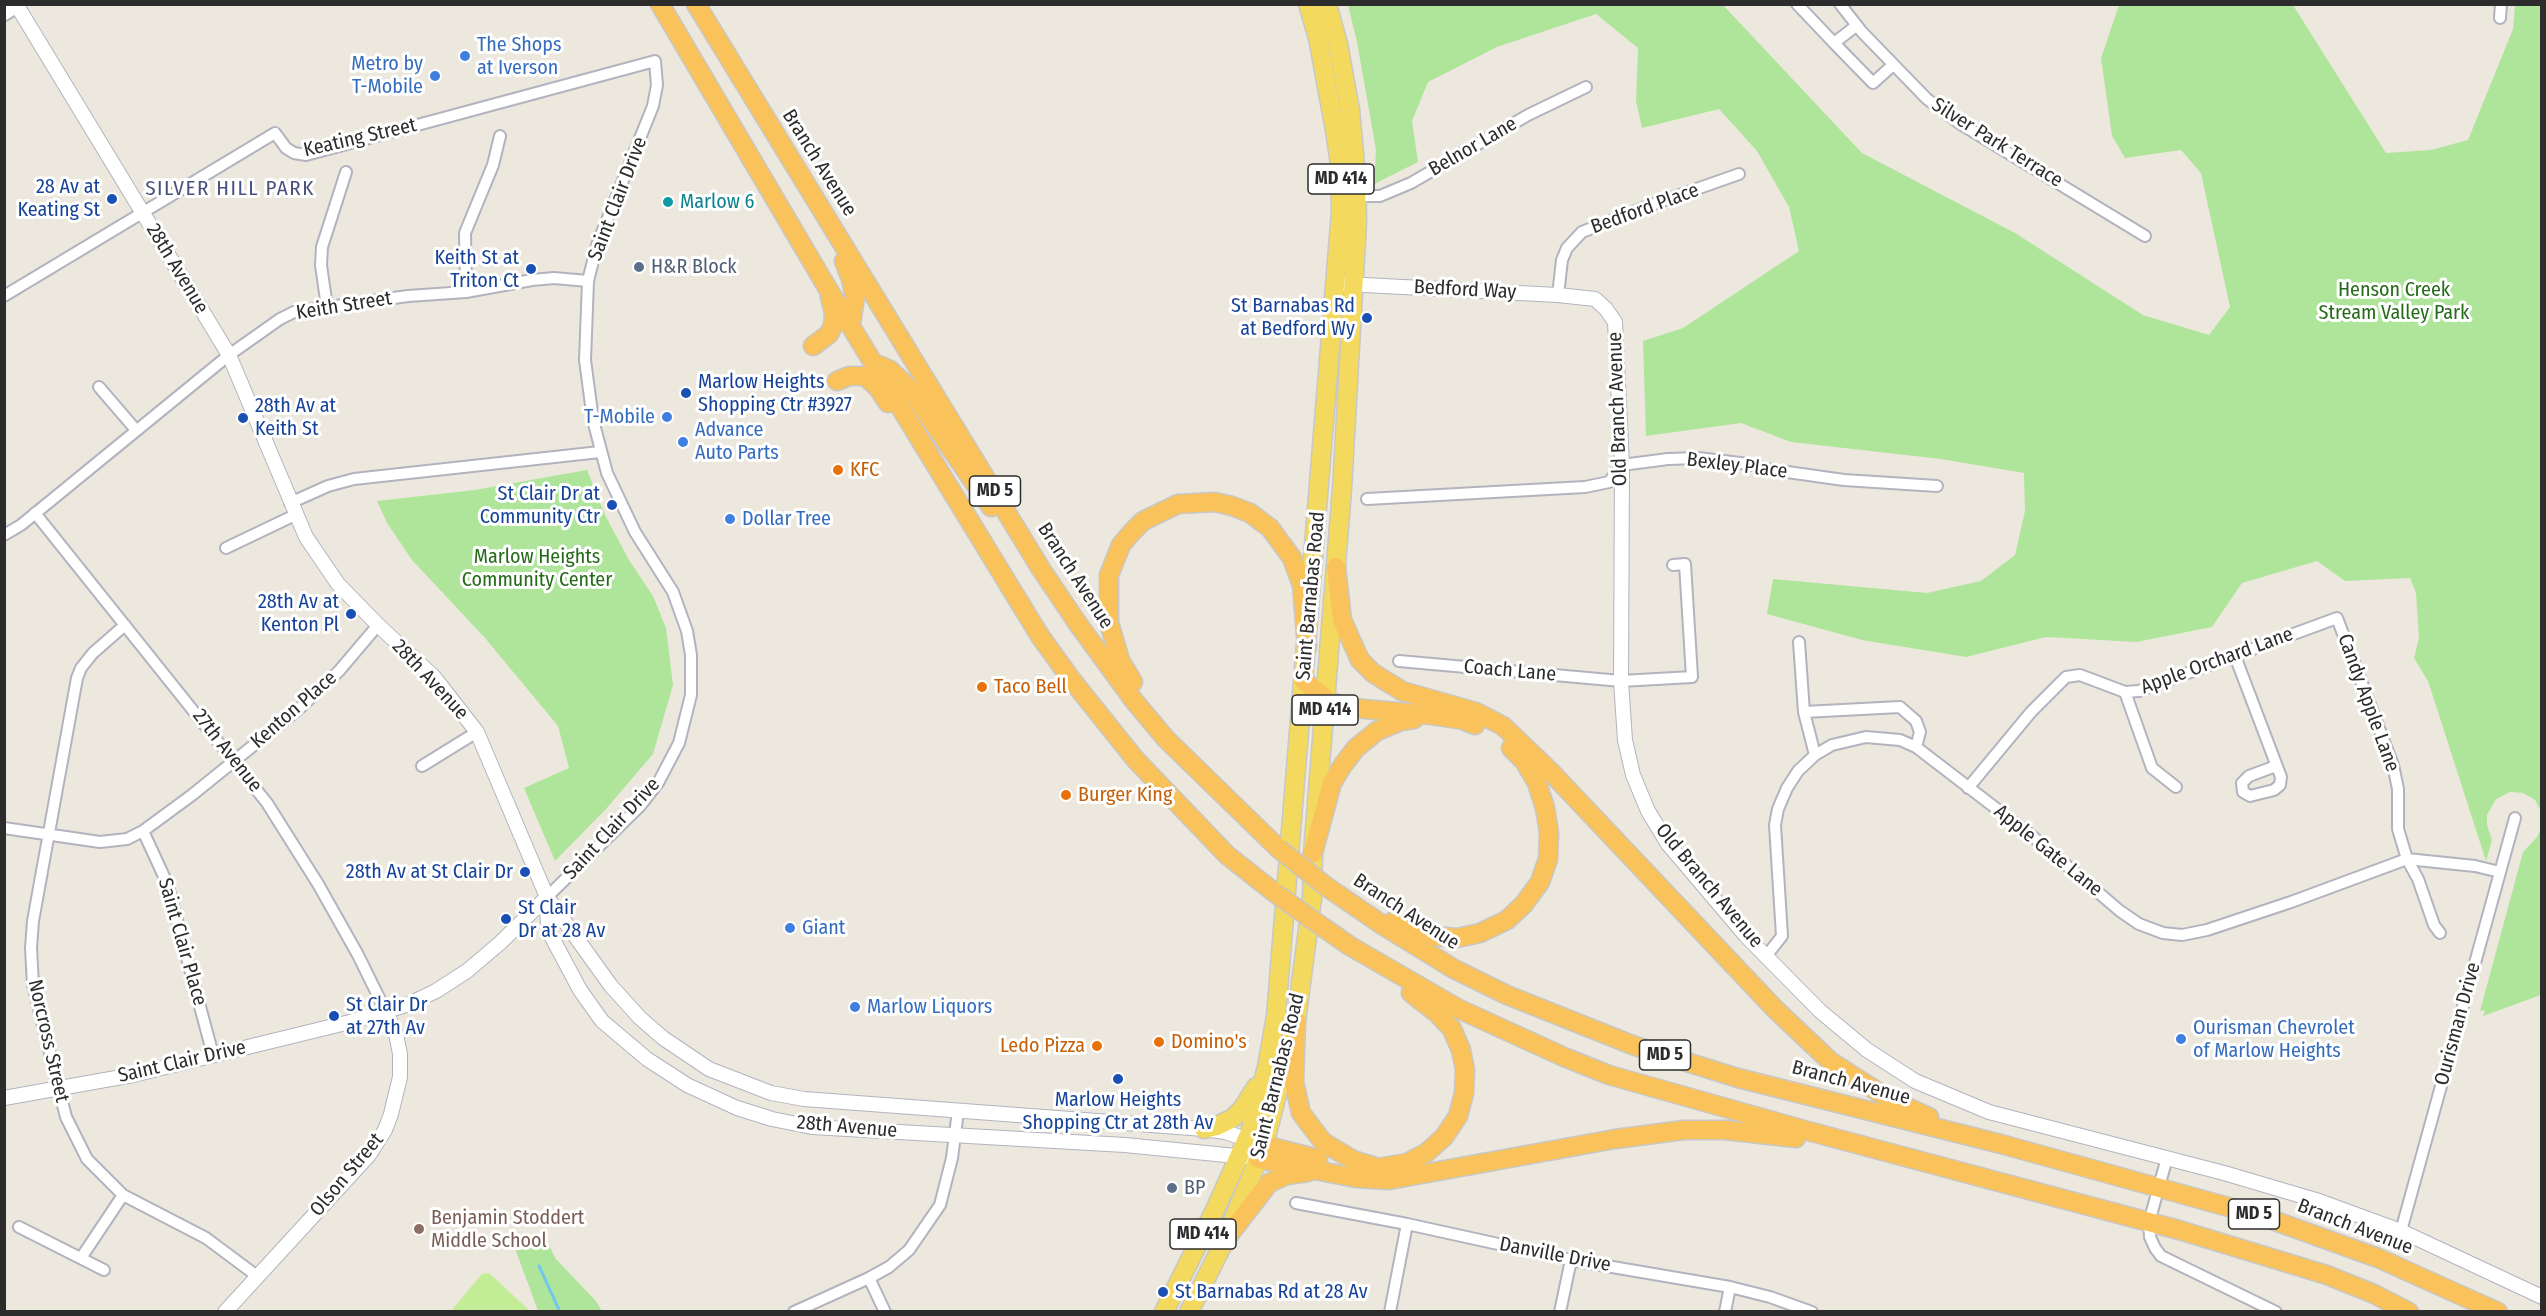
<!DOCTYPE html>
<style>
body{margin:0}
#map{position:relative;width:2546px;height:1316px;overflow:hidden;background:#ede8de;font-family:"Fira Sans Condensed",sans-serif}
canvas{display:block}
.frame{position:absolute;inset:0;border:6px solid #2c2c2c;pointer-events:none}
</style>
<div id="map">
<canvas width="2546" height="1316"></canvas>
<div class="frame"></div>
</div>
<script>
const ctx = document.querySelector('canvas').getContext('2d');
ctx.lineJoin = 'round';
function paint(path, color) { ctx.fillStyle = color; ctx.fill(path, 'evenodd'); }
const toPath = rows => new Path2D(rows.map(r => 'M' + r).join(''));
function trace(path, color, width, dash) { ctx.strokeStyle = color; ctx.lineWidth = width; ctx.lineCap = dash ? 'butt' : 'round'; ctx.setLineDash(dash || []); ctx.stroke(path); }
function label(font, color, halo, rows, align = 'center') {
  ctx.font = font + ' "Fira Sans Condensed",sans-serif'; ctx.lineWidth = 6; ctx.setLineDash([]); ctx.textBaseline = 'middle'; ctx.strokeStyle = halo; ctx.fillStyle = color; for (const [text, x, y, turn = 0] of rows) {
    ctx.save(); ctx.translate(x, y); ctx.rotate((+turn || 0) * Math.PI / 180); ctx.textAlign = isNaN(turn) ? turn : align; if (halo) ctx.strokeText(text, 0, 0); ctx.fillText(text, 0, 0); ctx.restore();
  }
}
paint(toPath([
 [1348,5,1723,5,1862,153,2015,233,2143,315,2209,335,2230,307,2201,173,2181,150,2125,158,2112,136,2101,58,2119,5,2293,5,2386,153,2431,150,2468,140,2513,29,2515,5,2541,5,2541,811,2535,800,2523,793,2510,792,2496,799,2487,815,2487,825,2492,840,2486,861,2428,681,2414,658,2419,638,2416,593,2410,578,2345,581,2317,561,2242,583,2212,627,2136,642,2046,637,1966,657,1862,640,1767,614,1773,579,1927,593,1981,581,2015,555,2025,511,2024,473,1941,459,1791,442,1741,423,1646,436,1643,341,1683,328,1799,251,1789,207,1757,151,1719,109,1642,128,1636,101,1638,48,1596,14,1497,47,1428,82,1412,121,1418,162,1374,184,1376,150,1357,42],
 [587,470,605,515,629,560,653,596,666,628,673,685,653,754,606,809,555,861,524,788,569,768,558,726,485,638,412,560,387,523,377,501,475,490],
 [2541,829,2541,995,2483,1016,2485,1010,2480,1011,2523,852,2537,837],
 [544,1233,555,1258,595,1300,602,1311,538,1311,513,1243]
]), '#afe59a');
paint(toPath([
 [489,1273,530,1311,451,1311,482,1274]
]), '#c2ec95');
trace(toPath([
 [539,1266,560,1312]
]), '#70c6f1', 3);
const minor = toPath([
 [1797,4,1834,43,1856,26],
 [1840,4,1862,32,1927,99,1959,123,2145,236],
 [2500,18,2501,4],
 [1834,43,1873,83,1893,65],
 [1357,196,1380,196,1411,183,1528,115,1586,87],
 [466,292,465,233,493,165,500,136],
 [1558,295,1562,260,1567,248,1582,232,1651,205,1739,174],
 [4,296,275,133,286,148,294,153,306,155,655,61,657,85,653,106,597,245,588,281,585,360,593,420,607,473,635,532,673,592,687,631,691,655,691,695,679,743,658,783,640,806,547,897],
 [327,307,321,265,322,247,346,172],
 [99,387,136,430],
 [1367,499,1585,487,1609,482,1622,465,1668,459,1698,458,1749,464,1766,469,1844,480,1937,486],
 [290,503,328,486,354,479,600,452],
 [35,513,267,803,318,884,358,955,386,1012],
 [4,535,21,525,229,355,280,319,294,312,408,296,466,292,532,280,554,278,588,281],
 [226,548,295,515],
 [125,625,93,653,81,668,77,678,33,921,31,948,33,985,66,1117,87,1159,123,1195,206,1238,257,1276],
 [1799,642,1804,712,1815,755],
 [2235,656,2281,777,2280,785,2274,790,2250,796,2243,792,2242,783,2249,776,2276,766],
 [1399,661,1621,681,1692,677,1685,564,1673,565],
 [2125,692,2152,768,2176,787],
 [1804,712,1900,707,1916,721,1920,732,1916,747],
 [422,766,477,732],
 [1968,788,2031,712,2066,677,2080,675,2125,692,2139,691,2337,618,2393,765,2398,789,2398,829,2407,859,2418,879,2434,925,2440,933],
 [4,828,100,842,127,839,143,831,192,795,301,707,339,671,378,625],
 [143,831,167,883,213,1055],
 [1767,955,1782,936,1775,825,1778,809,1787,788,1798,771,1815,755,1832,745,1866,737,1900,740,1916,747,2032,836,2120,911,2139,924,2163,933,2182,935,2207,930,2291,902,2407,859,2475,866,2500,872],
 [2167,1158,2149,1222,2150,1237,2155,1248,2161,1256,2276,1312],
 [1296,1203,1407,1224,1571,1260,1730,1287,1770,1297,1812,1312],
 [19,1227,104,1270],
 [2401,1231,2515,818],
 [81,1258,123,1195],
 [869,1278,885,1312],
 [794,1312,869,1278,889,1267,909,1250,940,1205,952,1158,958,1111],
 [1390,1312,1407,1224],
 [1560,1312,1571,1260],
 [1725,1312,1730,1287]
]);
const tertiary = toPath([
 [16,4,229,355,306,537,338,584,378,625,434,677,477,732,547,897,611,986,640,1018,663,1038,709,1069,771,1093,804,1099,1204,1129,1225,1132,1264,1145],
 [1345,284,1558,295,1595,299,1606,309,1615,322,1622,465,1621,681,1625,740,1633,775,1648,811,1668,844,1746,936,1820,1011,1867,1050,1915,1081,1989,1112,2224,1173,2319,1201,2401,1231,2542,1297],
 [547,897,548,930,580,990,602,1021,647,1059,687,1085,737,1108,772,1119,812,1127,1125,1145,1246,1157],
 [4,1098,133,1075,350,1022,409,1004,436,991,467,971,500,943,547,897],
 [225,1312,369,1155,385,1130,391,1114,400,1077,400,1054,396,1034,386,1012]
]);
const secondary = toPath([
 [4,12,17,4]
]);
const primary = toPath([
 [1204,1129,1217,1126,1233,1118,1243,1108,1256,1087],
 [1164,1312,1214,1212,1250,1132,1267,1067,1276,1016,1341,211,1340,164,1335,130,1318,38,1308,4],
 [1189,1312,1225,1240,1264,1145,1296,1021,1312,899,1313,853,1342,489,1357,222,1356,175,1350,110,1338,44,1327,4]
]);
const trunk = toPath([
 [660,4,828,289,1040,636,1071,679,1135,759,1227,855,1275,893],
 [696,4,1041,569,1078,624,1135,702,1166,739,1279,849],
 [844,261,851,279,855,298,851,323],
 [813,346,829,334,833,326,834,313,830,297],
 [879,365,890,370,909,388,991,507],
 [837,381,849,376,865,376,878,388,888,403],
 [1336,567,1342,620,1360,660,1373,673,1402,691,1476,712,1503,726,1549,770,1775,1009,1830,1061,1889,1099,1929,1117],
 [1304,681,1326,699,1342,707,1431,715,1463,720,1475,725],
 [1133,682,1120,660,1109,623,1109,575,1121,545,1132,532,1143,521,1178,504,1215,502,1232,506,1250,513,1270,528,1292,558,1302,585,1307,648],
 [1313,853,1332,783,1343,765,1356,748,1377,731,1401,721,1414,719],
 [1327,887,1384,926,1454,969,1507,995,1635,1046,1738,1078,2001,1144,2261,1216,2378,1258,2498,1312],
 [1392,922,1434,936,1457,938,1480,933,1507,920,1524,904,1540,882,1548,859,1549,833,1545,808,1537,783,1524,761,1511,748],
 [1324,928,1350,946,1459,1009,1564,1057,1609,1075,1808,1131,2179,1230,2327,1275,2374,1294,2409,1312],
 [1296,1021,1294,1082,1301,1113,1323,1142,1353,1160,1373,1166],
 [1264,1145,1318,1159],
 [1258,1159,1356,1178,1389,1180,1615,1139,1684,1130,1725,1130,1796,1138],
 [1360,1166,1377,1168,1407,1163,1426,1153,1444,1137,1458,1116,1464,1093,1465,1070,1461,1050,1452,1029,1438,1014,1411,993],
 [1225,1240,1269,1183,1287,1175,1308,1172]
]);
trace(minor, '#b2b3bf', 14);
trace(tertiary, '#b2b3bf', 16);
trace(secondary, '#b2b3bf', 20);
trace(primary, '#c8c8c8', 21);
trace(trunk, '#c8c8c8', 21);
trace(minor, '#fff', 10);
trace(tertiary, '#fff', 14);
trace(secondary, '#fff', 16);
trace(primary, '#f3d95d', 18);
trace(trunk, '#f9c25a', 18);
const trunkBridge = toPath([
 [1279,849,1327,887],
 [1275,893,1324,928]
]);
trace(trunkBridge, '#c8c8c8', 21, []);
trace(trunkBridge, '#f9c25a', 18);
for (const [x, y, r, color] of [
 [465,56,6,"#3f7fe0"],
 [435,76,6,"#3f7fe0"],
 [112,199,6,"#1a4fb4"],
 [668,202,6,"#0f9aa8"],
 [639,267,6,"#5c6f8a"],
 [531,269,6,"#1a4fb4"],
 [1367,318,6,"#1a4fb4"],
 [686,393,6,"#1a4fb4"],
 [667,417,6,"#3f7fe0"],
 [243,418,6,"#1a4fb4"],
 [683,442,6,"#3f7fe0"],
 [838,470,6,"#e8710a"],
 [612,505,6,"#1a4fb4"],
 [730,519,6,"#3f7fe0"],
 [351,614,6,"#1a4fb4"],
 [982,687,6,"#e8710a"],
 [1066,795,6,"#e8710a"],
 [525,872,6,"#1a4fb4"],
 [506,919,6,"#1a4fb4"],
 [790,928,6,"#3f7fe0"],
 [855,1007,6,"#3f7fe0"],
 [334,1016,6,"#1a4fb4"],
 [2181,1039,6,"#3f7fe0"],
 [1159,1042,6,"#e8710a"],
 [1097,1046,6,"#e8710a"],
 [1118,1079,6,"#1a4fb4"],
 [1172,1188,6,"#5c6f8a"],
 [419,1229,6,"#8d6e63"],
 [1163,1292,6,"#1a4fb4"]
]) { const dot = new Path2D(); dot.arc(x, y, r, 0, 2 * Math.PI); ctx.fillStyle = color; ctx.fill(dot); trace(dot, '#fff', 2); }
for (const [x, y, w] of [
 [1341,179,66],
 [995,491,51],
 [1325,710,66],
 [1665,1055,51],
 [2254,1214,51],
 [1203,1234,66]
]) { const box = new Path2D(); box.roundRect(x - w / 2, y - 15, w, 30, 4.5); ctx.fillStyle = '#fff'; ctx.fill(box); trace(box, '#2c2c2c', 1.5); }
label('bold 18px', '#2c2c2c', null, [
 ["MD 414",1341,179],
 ["MD 5",995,491],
 ["MD 414",1325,710],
 ["MD 5",1665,1055],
 ["MD 5",2254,1214],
 ["MD 414",1203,1234]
]);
label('20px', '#366cbe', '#fff', [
 ["The Shops",477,45],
 ["at Iverson",477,68],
 ["Metro by",423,64,"right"],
 ["T-Mobile",423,87,"right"],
 ["T-Mobile",655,417,"right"],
 ["Advance",695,430],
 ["Auto Parts",695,453],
 ["Dollar Tree",742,519],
 ["Giant",802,928],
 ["Marlow Liquors",867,1007],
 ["Ourisman Chevrolet",2193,1028],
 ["of Marlow Heights",2193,1051]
], 'left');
label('20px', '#2c2c2c', '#fff', [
 ["Keating Street",360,138,-13],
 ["Silver Park Terrace",1997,143,32],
 ["Belnor Lane",1473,147,-30],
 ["Branch Avenue",819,163,58],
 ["Saint Clair Drive",618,199,-69],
 ["Bedford Place",1645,209,-20],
 ["28th Avenue",177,269,59],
 ["Bedford Way",1465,290,3],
 ["Keith Street",344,306,-9],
 ["Old Branch Avenue",1618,409,-92],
 ["Bexley Place",1737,466,7],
 ["Branch Avenue",1075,576,57],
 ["Saint Barnabas Road",1311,596,-85],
 ["Apple Orchard Lane",2217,661,-20],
 ["Coach Lane",1510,671,5],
 ["28th Avenue",430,680,47],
 ["Candy Apple Lane",2368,703,70],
 ["Kenton Place",294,710,-41],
 ["27th Avenue",227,751,52],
 ["Saint Clair Drive",612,829,-47],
 ["Apple Gate Lane",2048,851,39],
 ["Old Branch Avenue",1709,886,50],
 ["Branch Avenue",1406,912,33],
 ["Saint Clair Place",182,942,74],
 ["Ourisman Drive",2458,1024,-75],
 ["Norcross Street",48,1041,77],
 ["Saint Clair Drive",182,1062,-13],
 ["Saint Barnabas Road",1278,1076,-76],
 ["Branch Avenue",1851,1083,15],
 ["28th Avenue",847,1127,5],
 ["Olson Street",347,1175,-50],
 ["Branch Avenue",2355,1227,21],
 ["Danville Drive",1555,1255,11]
]);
label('20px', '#164399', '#fff', [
 ["28 Av at",100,187],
 ["Keating St",100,210],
 ["Keith St at",519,258],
 ["Triton Ct",519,281],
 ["St Barnabas Rd",1355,306],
 ["at Bedford Wy",1355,329],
 ["Marlow Heights",698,382,"left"],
 ["Shopping Ctr #3927",698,405,"left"],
 ["28th Av at",255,406,"left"],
 ["Keith St",255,429,"left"],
 ["St Clair Dr at",600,494],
 ["Community Ctr",600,517],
 ["28th Av at",339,602],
 ["Kenton Pl",339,625],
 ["28th Av at St Clair Dr",513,872],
 ["St Clair",518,908,"left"],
 ["Dr at 28 Av",518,931,"left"],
 ["St Clair Dr",346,1005,"left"],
 ["at 27th Av",346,1028,"left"],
 ["Marlow Heights",1118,1100,"center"],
 ["Shopping Ctr at 28th Av",1118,1123,"center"],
 ["St Barnabas Rd at 28 Av",1175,1292,"left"]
], 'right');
label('20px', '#0d838f', '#fff', [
 ["Marlow 6",680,202]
], 'left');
label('20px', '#4e5e75', '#fff', [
 ["H&R Block",651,267],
 ["BP",1184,1188]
], 'left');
label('20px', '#256b19', '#fff', [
 ["Henson Creek",2394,290],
 ["Stream Valley Park",2394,313],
 ["Marlow Heights",537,557],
 ["Community Center",537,580]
]);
label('20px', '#c56008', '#fff', [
 ["KFC",850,470],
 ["Taco Bell",994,687],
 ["Burger King",1078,795],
 ["Domino's",1171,1042],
 ["Ledo Pizza",1085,1046,"right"]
], 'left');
label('20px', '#785e54', '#fff', [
 ["Benjamin Stoddert",431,1218],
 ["Middle School",431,1241]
], 'left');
ctx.letterSpacing = '1.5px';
label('21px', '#4b517d', '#fff', [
 ["SILVER HILL PARK",230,189]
]);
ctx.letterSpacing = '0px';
</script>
